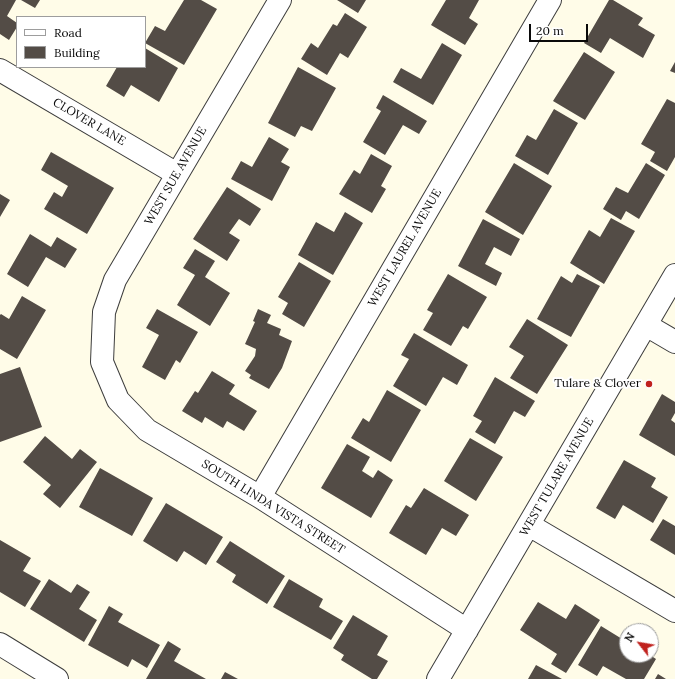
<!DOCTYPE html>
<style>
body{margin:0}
#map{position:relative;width:675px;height:679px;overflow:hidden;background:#fffce8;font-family:Lora,serif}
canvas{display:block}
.legend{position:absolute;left:16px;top:16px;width:130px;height:52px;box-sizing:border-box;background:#fff;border:1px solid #9d9d9d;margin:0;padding:5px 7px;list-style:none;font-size:12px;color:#0a0a0a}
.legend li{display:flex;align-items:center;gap:8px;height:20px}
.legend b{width:20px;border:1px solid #9d9d9d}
.north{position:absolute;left:619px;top:623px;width:40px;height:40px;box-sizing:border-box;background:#fff;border:1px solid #9d9d9d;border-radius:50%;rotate:301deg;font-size:11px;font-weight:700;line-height:16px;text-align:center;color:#0a0a0a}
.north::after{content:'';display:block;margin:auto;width:14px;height:18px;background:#c0211d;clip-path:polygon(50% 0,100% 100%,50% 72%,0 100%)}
.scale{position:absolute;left:529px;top:24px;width:59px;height:18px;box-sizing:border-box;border:2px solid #0a0a0a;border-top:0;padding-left:5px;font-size:12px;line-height:14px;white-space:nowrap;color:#0a0a0a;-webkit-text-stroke:3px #fff;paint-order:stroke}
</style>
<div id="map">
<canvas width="675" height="679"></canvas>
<ul class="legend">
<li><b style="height:5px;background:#fff"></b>Road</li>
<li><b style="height:11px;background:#534c46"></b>Building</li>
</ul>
<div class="north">N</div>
<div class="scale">20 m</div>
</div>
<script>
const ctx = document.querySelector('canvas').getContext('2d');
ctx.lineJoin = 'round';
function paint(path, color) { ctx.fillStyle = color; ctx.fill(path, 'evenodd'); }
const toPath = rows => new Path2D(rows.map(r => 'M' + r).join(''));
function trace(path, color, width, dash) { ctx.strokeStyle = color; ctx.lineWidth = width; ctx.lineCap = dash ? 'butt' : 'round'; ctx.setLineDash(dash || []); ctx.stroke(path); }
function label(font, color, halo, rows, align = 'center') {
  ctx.font = font + ' Lora,serif'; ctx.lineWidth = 4; ctx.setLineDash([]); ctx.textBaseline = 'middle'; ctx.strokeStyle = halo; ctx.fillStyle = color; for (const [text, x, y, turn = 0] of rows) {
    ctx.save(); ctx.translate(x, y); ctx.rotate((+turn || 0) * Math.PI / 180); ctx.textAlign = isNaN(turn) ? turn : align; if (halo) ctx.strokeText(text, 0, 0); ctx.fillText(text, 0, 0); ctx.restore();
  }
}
paint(toPath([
 [0,0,16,0,7,16,17,23,17,27,9,40,0,34],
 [21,0,40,0,35,8],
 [184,0,201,0,217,9,184,65,145,43,155,26,165,31],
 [337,0,366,0,358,13],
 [446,0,479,0,469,18,478,24,465,45,431,25],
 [609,0,613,0,643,18,638,25,655,35,643,58,610,38,601,53,584,43],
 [345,13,367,27,348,58,340,53,327,75,301,59,311,43,318,48,333,24,337,26],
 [442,43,462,55,433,105,393,82,401,68,421,79],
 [145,48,178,68,159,102,131,85,124,97,106,86,117,67,145,67],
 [584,52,615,72,585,120,553,101],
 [675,62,675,73,670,71],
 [298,67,336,88,312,131,301,126,295,137,268,123],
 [383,95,427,121,419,134,403,125,385,155,363,142,381,111,376,108],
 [667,99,675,103,675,157,667,171,650,161,655,152,641,144],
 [554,109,578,123,548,175,515,156,527,135,536,140],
 [269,137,289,149,281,162,290,167,272,201,231,179,241,161,252,167],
 [51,152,114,188,87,234,44,209,54,192,62,197,68,186,41,170],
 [371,154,392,166,381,186,386,189,372,213,339,194,354,170,360,174],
 [514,163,552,186,523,235,485,212],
 [646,163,665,175,639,219,626,211,621,220,603,209,616,187,628,193],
 [227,187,261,209,250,226,239,219,229,233,240,240,227,261,193,239],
 [0,194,10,200,0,217],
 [345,212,363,223,333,275,298,255,316,222,334,232],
 [611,218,635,231,604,284,570,263,589,230,600,237],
 [483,219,520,239,511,256,494,247,485,264,502,273,496,286,458,266],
 [30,234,51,247,57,237,77,249,65,268,46,257,28,287,7,274],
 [195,249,215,261,205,277,230,293,210,326,177,305,195,275,183,268],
 [299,262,331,281,304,327,282,314,288,303,278,297],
 [448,274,487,297,468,329,463,326,451,346,423,330,433,313,427,310],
 [577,274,600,286,571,337,537,319,561,276,572,283],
 [22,296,46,310,17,359,0,349,0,315,1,314,9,319],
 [157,309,198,332,180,363,176,360,165,380,142,367,159,335,146,328],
 [258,309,271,315,267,323,281,329,279,335,292,341,282,368,269,389,249,378,251,375,245,371,255,356,256,349,245,344,255,322,253,321],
 [527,319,568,345,537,394,510,378,524,356,509,347],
 [414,333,468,365,457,385,443,377,426,406,393,386,409,359,401,355],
 [20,367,42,427,0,442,0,374],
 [212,371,235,385,229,394,257,411,244,431,227,421,223,428,205,417,202,423,182,411,195,391,198,393],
 [495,377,535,401,525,417,514,411,495,444,475,432,482,421,473,416],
 [387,390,421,410,391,462,351,438,363,418,369,422],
 [662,394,675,402,675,413,671,420,675,423,675,456,639,435],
 [45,436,72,459,80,449,97,462,60,508,43,494,51,485,23,462],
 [470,438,503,457,476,501,444,481],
 [347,444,370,457,362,471,373,478,378,470,393,480,371,518,321,488],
 [624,460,656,478,651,487,668,497,653,523,623,505,615,519,596,508],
 [100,468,153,498,132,536,79,507],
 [424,488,469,515,456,536,442,528,426,555,389,533,406,505,411,508],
 [166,503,223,537,206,565,184,551,177,562,143,541],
 [663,519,675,526,675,555,650,540],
 [0,540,31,558,23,571,41,581,25,607,0,592],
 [230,541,285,576,267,604,232,582,236,575,216,562],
 [49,579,71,593,77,584,90,592,79,609,97,620,84,642,30,609],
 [289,579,323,599,319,607,343,621,331,640,273,607],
 [538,602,566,619,575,604,600,620,566,673,551,664,557,654,520,630],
 [109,606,123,614,118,622,160,645,147,668,132,659,128,667,88,645],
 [353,615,388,636,377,655,388,661,377,679,372,679,341,660,344,655,333,648],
 [601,626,627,642,627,655,650,655,656,659,644,679,626,679,603,666,597,676,578,665],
 [168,641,181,649,174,661,206,679,146,679],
 [536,665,562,679,528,679],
 [225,672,238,679,221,679],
 [658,674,666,679,655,679]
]), '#534c46');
const minor = toPath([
 [280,0,115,280,104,312,102,362,118,400,147,430,260,497,467,630],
 [0,70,177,174],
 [646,325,675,342],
 [260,497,550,0],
 [529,525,675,611],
 [0,644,57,679],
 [438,679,675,275]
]);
trace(minor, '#3d3d3d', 24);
trace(minor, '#fff', 22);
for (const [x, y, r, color] of [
 [649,384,4,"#c0211d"]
]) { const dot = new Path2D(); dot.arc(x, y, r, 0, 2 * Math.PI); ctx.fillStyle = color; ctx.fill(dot); trace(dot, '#fff', 1.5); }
label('12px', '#0a0a0a', '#fff', [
 ["CLOVER LANE",89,122,30],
 ["WEST SUE AVENUE",176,176,-60],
 ["WEST LAUREL AVENUE",405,248,-60],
 ["WEST TULARE AVENUE",557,477,-60],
 ["SOUTH LINDA VISTA STREET",273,507,32]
]);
label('12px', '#0a0a0a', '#fff', [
 ["Tulare & Clover",641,384]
], 'right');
</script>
